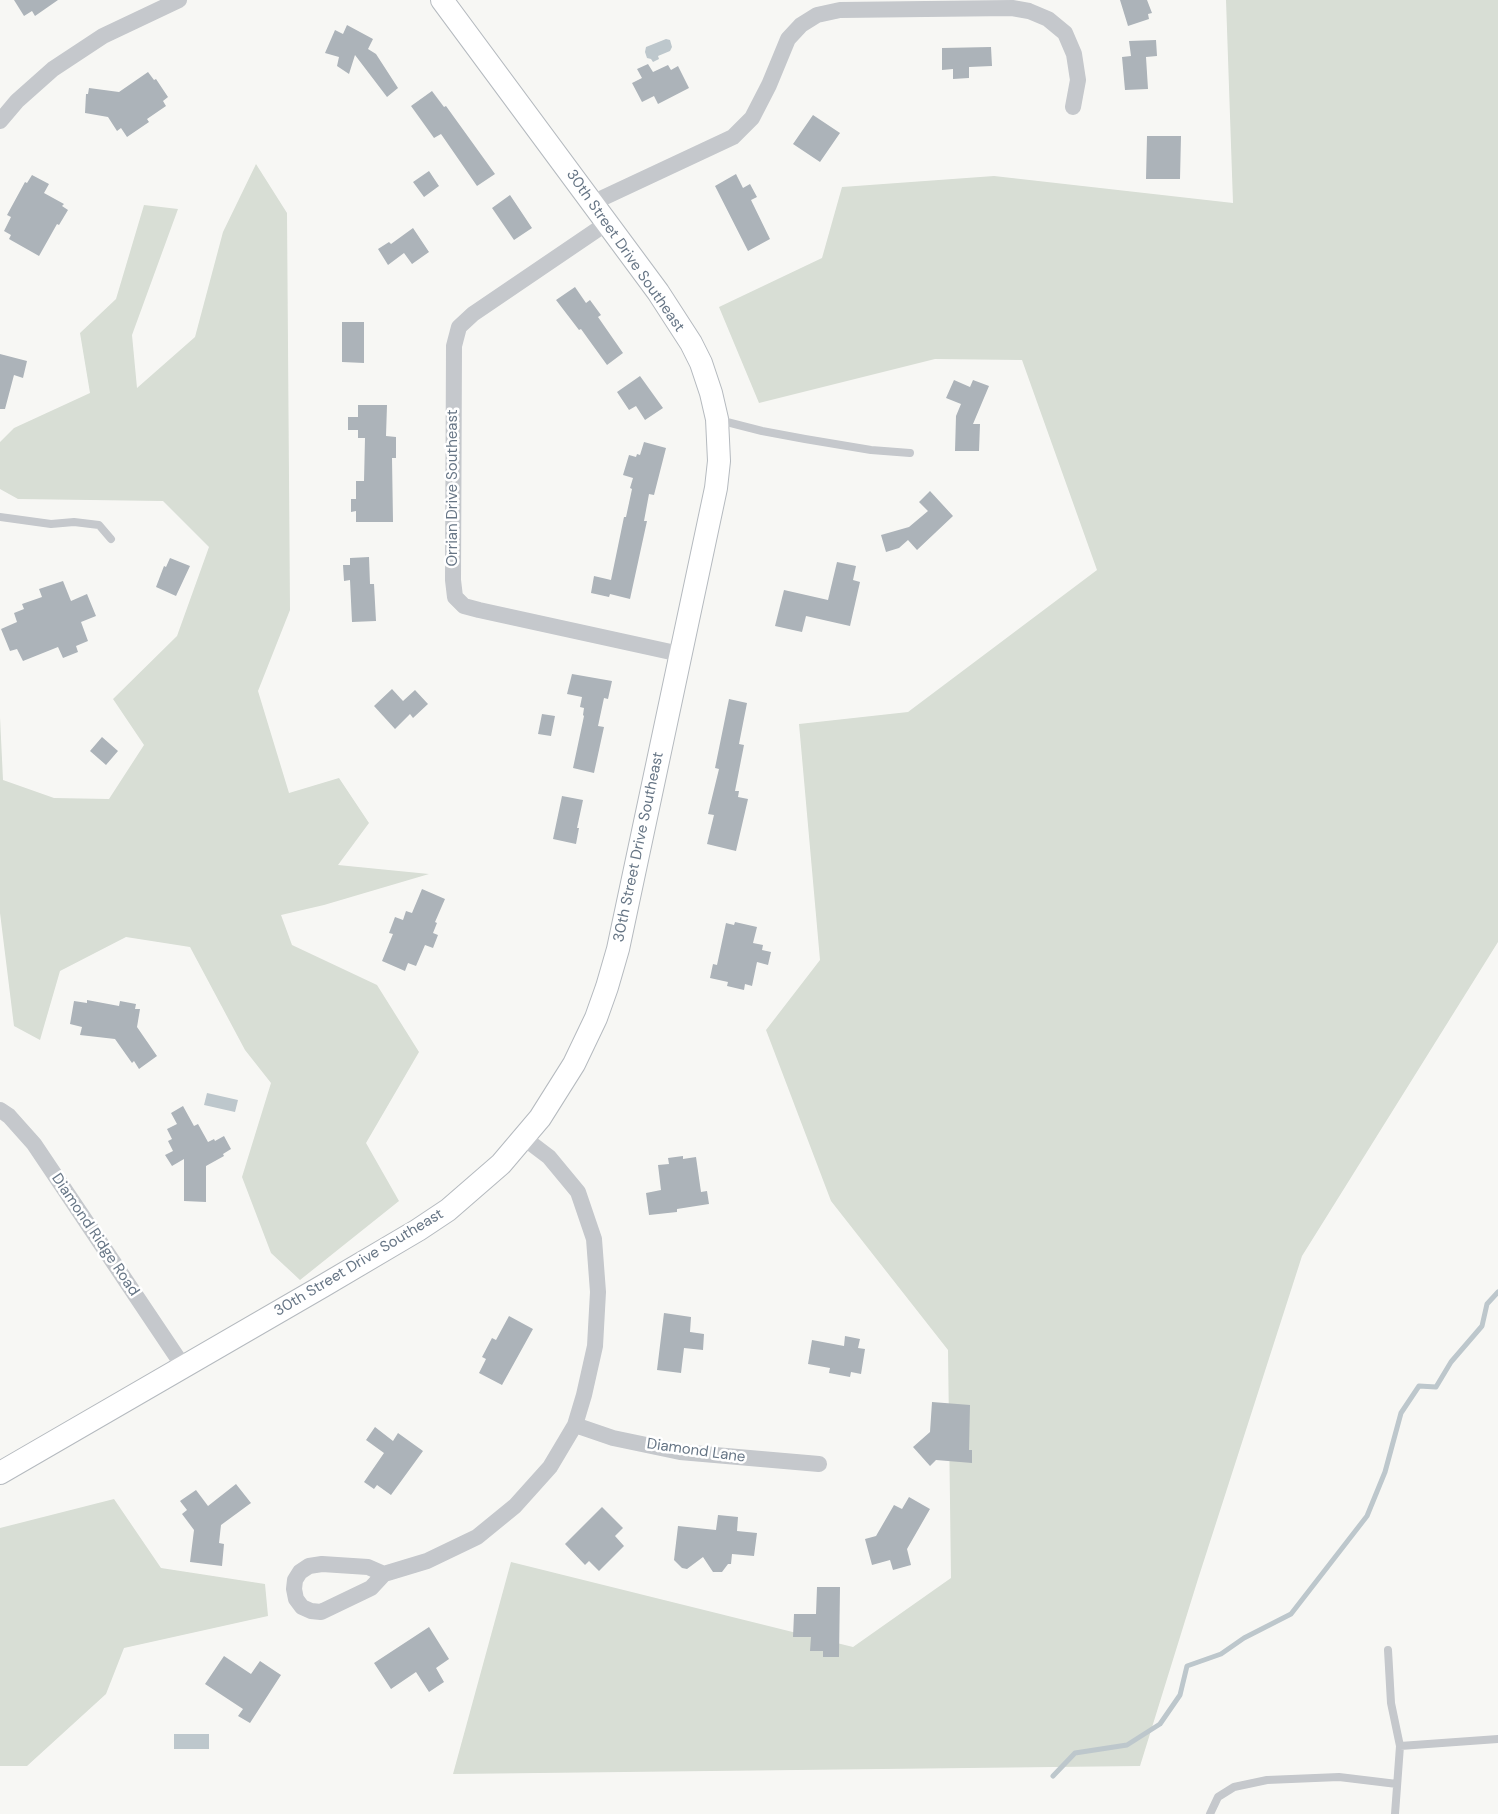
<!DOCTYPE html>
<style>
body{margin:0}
canvas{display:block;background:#f7f7f4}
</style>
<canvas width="1498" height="1814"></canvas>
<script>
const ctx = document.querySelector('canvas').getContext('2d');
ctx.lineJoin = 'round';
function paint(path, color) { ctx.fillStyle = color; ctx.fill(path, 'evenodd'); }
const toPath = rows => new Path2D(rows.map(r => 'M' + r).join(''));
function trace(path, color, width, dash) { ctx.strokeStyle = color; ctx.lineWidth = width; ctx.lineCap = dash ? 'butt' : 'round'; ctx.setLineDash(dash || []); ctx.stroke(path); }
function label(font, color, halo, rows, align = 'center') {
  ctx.font = font + ' "DM Sans",sans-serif'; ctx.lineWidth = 5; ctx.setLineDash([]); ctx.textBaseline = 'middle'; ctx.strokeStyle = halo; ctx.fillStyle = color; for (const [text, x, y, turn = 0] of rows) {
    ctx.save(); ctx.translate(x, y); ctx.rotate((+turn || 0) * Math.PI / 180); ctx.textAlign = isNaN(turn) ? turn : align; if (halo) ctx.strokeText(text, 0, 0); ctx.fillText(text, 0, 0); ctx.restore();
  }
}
paint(toPath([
 [1226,0,1498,0,1498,942,1302,1256,1198,1579,1140,1766,453,1774,511,1562,853,1647,951,1578,948,1350,831,1201,766,1030,820,960,799,724,908,712,1097,570,1022,360,935,359,759,403,719,307,822,258,842,187,994,176,1233,203],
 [256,164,287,213,290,610,258,691,289,793,339,778,369,823,338,865,429,874,324,905,281,915,292,945,377,985,419,1052,366,1143,399,1201,300,1280,271,1253,242,1177,271,1083,245,1050,190,947,126,937,60,971,40,1040,14,1026,0,913,0,717,3,780,54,798,109,799,144,745,113,699,177,636,209,547,163,501,18,499,0,489,0,442,14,428,90,393,80,333,116,299,144,205,178,209,132,335,137,388,195,337,223,232],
 [114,1499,161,1568,265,1584,268,1616,124,1648,106,1694,27,1766,0,1766,0,1528]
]), '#d8ded5');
paint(toPath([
 [666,39,670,40,672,47,670,51,658,56,659,59,653,62,651,59,647,58,645,52,646,47],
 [207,1093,238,1100,235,1112,204,1105],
 [174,1734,209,1734,209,1749,174,1749]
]), '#bdc7cc');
trace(toPath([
 [1053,1776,1075,1753,1127,1745,1160,1724,1180,1695,1187,1666,1221,1654,1244,1638,1291,1614,1367,1516,1385,1472,1401,1413,1419,1386,1436,1387,1451,1362,1482,1326,1487,1304,1498,1292]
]), '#bdc7cc', 5);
paint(toPath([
 [14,0,58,0,35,16,32,11,24,16],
 [1120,0,1147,0,1152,13,1148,14,1149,19,1128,26],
 [347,25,373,39,368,49,376,54,398,88,387,97,355,55,349,74,337,66,339,57,325,53,335,30,343,34],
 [1156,40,1157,56,1146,57,1148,89,1125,90,1122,57,1131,56,1129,41],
 [991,47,992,66,969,67,969,78,953,79,953,69,942,70,942,48],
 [648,64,653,72,668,65,671,70,678,66,689,88,658,104,654,96,642,102,632,83,642,78,637,69],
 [148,72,154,80,156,79,168,97,163,101,166,106,147,119,149,122,127,137,121,128,117,131,108,117,85,113,86,94,88,94,89,88,119,92],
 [432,91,444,107,446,106,495,174,477,186,441,134,434,138,411,106],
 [813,115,840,133,820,162,793,144],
 [1147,136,1181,136,1180,179,1146,179],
 [429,171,439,186,424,197,413,182],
 [736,174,743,188,750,184,757,197,751,200,770,239,748,251,715,186],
 [32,175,49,184,44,193,64,204,62,206,68,210,59,225,57,224,39,256,9,239,11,235,4,231,11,217,7,215,25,182,27,183],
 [510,195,532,228,514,240,492,208],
 [413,228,429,252,412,264,404,253,388,265,378,249,389,242,391,244],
 [575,287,586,303,590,300,601,315,598,317,623,353,607,365,581,329,579,330,556,300],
 [342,322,364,322,364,363,342,362],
 [0,354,27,361,23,378,14,375,5,409,0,409],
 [640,376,663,408,645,420,636,406,629,410,617,392],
 [954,380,970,387,973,380,989,386,973,424,980,424,979,451,955,451,956,416,961,404,946,398],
 [358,405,387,405,386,436,396,437,396,458,392,458,393,522,356,522,356,511,351,512,351,499,356,499,356,481,364,481,365,438,358,438,358,430,348,430,348,417,358,417],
 [644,442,666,448,654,495,649,494,644,521,647,521,630,599,610,594,609,597,591,593,594,576,611,580,624,517,626,517,632,489,630,488,633,478,623,475,629,455,636,457,637,454,640,455],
 [930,491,953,516,917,550,908,540,899,548,886,552,881,535,909,527,928,511,919,502],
 [369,557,370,584,374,584,376,621,352,622,350,580,344,581,343,565,350,565,350,558],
 [170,558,190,566,176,596,156,587,164,566,166,567],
 [837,562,856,566,853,580,860,582,850,626,806,616,802,632,775,626,784,590,828,600],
 [63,581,71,601,87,594,96,616,81,622,88,641,76,646,78,652,63,658,58,647,23,661,17,649,10,651,1,629,17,622,14,613,24,609,22,604,42,597,39,589],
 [572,674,612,681,608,699,604,698,598,726,604,727,594,773,573,768,584,716,583,715,584,708,580,707,582,697,567,694],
 [392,689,403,701,415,690,428,704,413,718,410,714,395,729,374,706],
 [729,699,747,703,739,744,744,745,735,791,739,791,738,797,748,799,736,851,707,844,714,815,708,814,719,769,715,768],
 [542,714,555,716,551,736,538,734],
 [102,737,118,751,106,765,90,751],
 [562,796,583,800,577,828,579,828,576,844,553,839],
 [422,889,445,899,435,922,437,923,433,933,438,935,433,948,425,945,416,966,408,963,405,971,382,961,393,934,389,933,395,917,403,920,406,911,412,913],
 [735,922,757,927,753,943,763,945,762,950,771,952,768,965,757,962,752,986,745,984,744,990,727,986,728,982,710,978,713,964,717,965,726,923,734,925],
 [87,1000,119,1006,120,1001,136,1004,135,1009,140,1009,137,1027,157,1056,139,1069,134,1061,132,1063,115,1039,80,1035,82,1027,70,1024,74,1001,87,1003],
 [183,1106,194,1126,198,1124,208,1142,214,1139,215,1141,224,1136,231,1149,223,1154,224,1156,206,1166,206,1202,184,1201,184,1159,172,1166,165,1155,173,1151,168,1141,172,1139,167,1129,177,1124,171,1113],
 [683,1156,683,1159,696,1157,701,1192,707,1191,709,1204,677,1209,677,1212,649,1215,646,1193,661,1190,658,1165,669,1164,668,1158],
 [664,1313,691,1317,690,1332,704,1334,703,1350,684,1348,681,1373,657,1370],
 [509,1316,533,1329,502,1385,479,1373,486,1359,482,1357,492,1338,496,1340],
 [845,1336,860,1339,858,1348,865,1349,861,1374,851,1372,850,1377,829,1373,830,1368,808,1364,812,1340,844,1346],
 [932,1402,970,1405,969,1450,972,1450,972,1463,936,1460,930,1466,913,1447,930,1432],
 [375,1427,393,1441,398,1433,423,1451,391,1495,377,1485,374,1489,364,1482,384,1453,366,1440],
 [236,1484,251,1503,221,1525,219,1543,224,1544,222,1566,190,1562,194,1530,182,1514,187,1510,180,1501,196,1490,208,1506],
 [909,1497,930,1509,907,1549,911,1565,893,1570,890,1560,872,1565,865,1539,876,1536,894,1505,902,1509],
 [602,1507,623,1528,615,1536,624,1546,599,1571,589,1561,585,1565,565,1544],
 [718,1515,738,1517,737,1531,757,1533,754,1556,732,1554,731,1564,728,1564,722,1572,713,1572,703,1557,687,1569,682,1568,674,1560,678,1526,716,1530],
 [817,1587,840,1587,839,1657,823,1657,823,1651,810,1651,811,1637,793,1637,794,1614,816,1614],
 [429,1627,449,1659,436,1668,444,1682,429,1692,416,1672,391,1689,374,1663],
 [224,1656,251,1674,260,1661,281,1675,250,1723,238,1716,243,1709,205,1684]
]), '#acb3b9');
const secondary = toPath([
 [0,1473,323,1286,418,1230,448,1210,501,1164,540,1118,574,1064,596,1018,607,987,618,949,716,488,719,461,717,419,711,393,701,363,691,343,658,292,442,0]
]);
trace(secondary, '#b5babf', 24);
trace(toPath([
 [719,420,762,431,805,439,871,450,910,453],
 [0,517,51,524,74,522,99,525,111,539],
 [1388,1650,1391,1703,1400,1746,1395,1814],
 [1400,1746,1498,1739],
 [1210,1814,1218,1797,1234,1787,1267,1780,1339,1777,1397,1784]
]), '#c5c8cc', 8);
trace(toPath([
 [0,121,17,101,53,69,103,36,179,0],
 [592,203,733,137,752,118,769,85,788,39,801,25,817,15,840,10,1012,8,1029,11,1048,19,1065,33,1074,54,1078,80,1073,107],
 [607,223,473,314,459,327,454,346,453,580,455,597,464,606,479,610,680,654],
 [0,1110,9,1116,34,1144,183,1366],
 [575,1425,613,1438,680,1452,819,1464],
 [384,1574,371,1588,321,1612,311,1611,302,1607,296,1599,294,1589,295,1580,300,1572,309,1566,322,1564,368,1567,384,1574,427,1561,477,1537,515,1506,550,1467,575,1425,584,1395,595,1346,598,1292,594,1239,578,1192,549,1157,524,1138]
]), '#c5c8cc', 16);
trace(secondary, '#fff', 22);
label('15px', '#667585', '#fff', [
 ["30th Street Drive Southeast",625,251,55],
 ["Orrian Drive Southeast",453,488,-90],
 ["30th Street Drive Southeast",639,847,-78],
 ["Diamond Ridge Road",95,1235,56],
 ["30th Street Drive Southeast",359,1263,-31],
 ["Diamond Lane",696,1451,8]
]);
</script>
